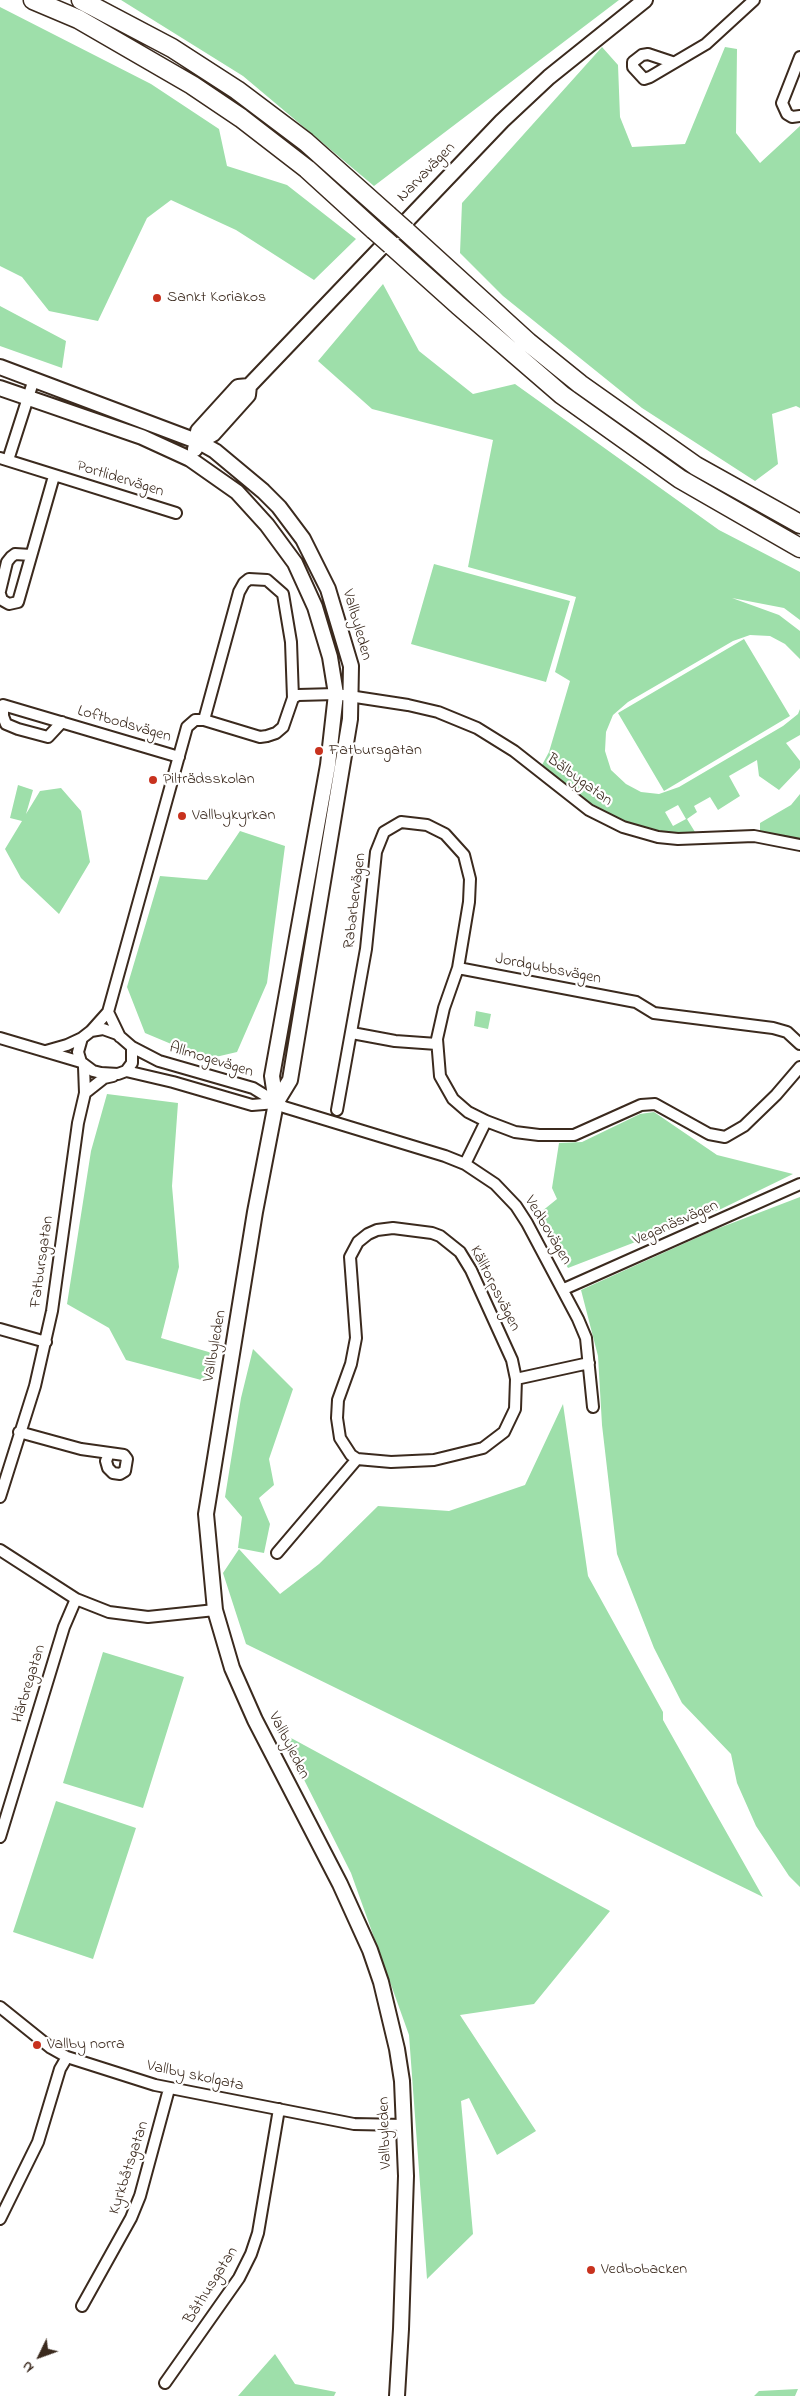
<!DOCTYPE html>
<meta charset="utf-8">
<style>
body{margin:0}
#map{position:relative;width:800px;height:2396px;overflow:hidden;background:#fff;font-family:"Indie Flower",sans-serif}
canvas{display:block}
.north{position:absolute;left:15px;top:2331px;width:50px;height:50px;-webkit-text-stroke:4px #fff;paint-order:stroke;rotate:228deg;font-size:14px;font-weight:700;line-height:20px;text-align:center;color:#3b2a1e}
.north::after{content:'';display:block;margin:auto;width:18px;height:22px;background:#3b2a1e;clip-path:polygon(50% 0,100% 100%,50% 72%,0 100%)}
</style>
<div id="map">
<canvas width="800" height="2396"></canvas>
<div class="north">N</div>
</div>
<script>
const ctx = document.querySelector('canvas').getContext('2d');
ctx.lineJoin = 'round';
function paint(path, color) { ctx.fillStyle = color; ctx.fill(path, 'evenodd'); }
const toPath = rows => new Path2D(rows.map(r => 'M' + r).join(''));
function trace(path, color, width, dash) { ctx.strokeStyle = color; ctx.lineWidth = width; ctx.lineCap = dash ? 'butt' : 'round'; ctx.setLineDash(dash || []); ctx.stroke(path); }
function label(font, color, halo, rows, align = 'center') {
  ctx.font = font + ' "Indie Flower",sans-serif'; ctx.lineWidth = 4.5; ctx.setLineDash([]); ctx.textBaseline = 'middle'; ctx.strokeStyle = halo; ctx.fillStyle = color; for (const [text, x, y, turn = 0] of rows) {
    ctx.save(); ctx.translate(x, y); ctx.rotate((+turn || 0) * Math.PI / 180); ctx.textAlign = isNaN(turn) ? turn : align; if (halo) ctx.strokeText(text, 0, 0); ctx.fillText(text, 0, 0); ctx.restore();
  }
}
paint(toPath([
 [121,0,619,0,374,186,243,76],
 [0,7,151,84,219,129,227,166,287,185,356,239,314,280,236,230,171,200,147,218,98,321,49,311,22,277,0,266],
 [602,47,618,65,620,117,632,147,685,144,725,47,737,49,736,133,760,163,800,126,800,408,796,406,772,414,778,464,755,481,642,408,503,296,460,253,462,203],
 [383,284,419,351,473,394,515,384,719,530,800,572,800,620,784,608,732,598,779,615,800,631,800,659,785,644,770,636,750,635,733,641,628,702,613,715,606,732,605,751,611,770,626,784,641,792,659,794,679,787,783,726,798,714,800,709,800,735,786,743,800,761,800,768,779,790,759,776,757,760,729,776,740,796,718,810,710,797,694,806,697,812,687,819,695,832,660,832,624,821,581,798,542,765,549,752,570,681,555,672,576,597,468,567,493,440,372,409,318,361],
 [678,805,686,819,673,826,665,812],
 [0,306,66,341,62,368,0,346],
 [434,564,570,601,546,682,411,644],
 [744,639,790,716,664,791,618,713],
 [18,785,33,790,26,814,40,791,61,788,81,811,90,862,59,914,21,878,5,849,22,821,10,818],
 [800,794,800,842,760,831,760,823,791,805],
 [240,831,285,846,267,983,237,1052,207,1059,145,1033,127,987,160,876,207,880],
 [476,1011,491,1014,488,1029,474,1026],
 [107,1094,178,1103,172,1186,179,1267,161,1338,212,1353,205,1381,126,1360,109,1328,67,1304,91,1151],
 [654,1112,717,1155,793,1174,721,1209,568,1268,536,1216,557,1199,552,1188,559,1143,582,1142,640,1114],
 [800,1197,800,1887,789,1876,756,1826,737,1783,731,1754,682,1703,654,1648,617,1554,602,1425,598,1356,581,1290,714,1230],
 [253,1349,293,1389,269,1459,274,1485,259,1498,270,1524,264,1553,238,1548,242,1517,225,1497,241,1398],
 [563,1404,588,1576,663,1712,663,1720,763,1897,246,1644,223,1573,239,1549,280,1594,319,1564,378,1506,449,1511,525,1485],
 [103,1652,184,1677,143,1808,63,1783],
 [280,1732,610,1911,534,2004,460,2015,536,2131,497,2155,469,2098,461,2101,473,2234,427,2279,409,2035,351,1873],
 [56,1801,136,1828,93,1959,13,1932],
 [275,2354,295,2384,336,2392,334,2396,238,2396],
 [798,2389,795,2396,754,2396,759,2391]
]), '#9edfaa');
const street = toPath([
 [800,57,782,103,787,114,792,117,800,116],
 [672,62,648,54,642,55,633,62,633,67,644,79,650,77,706,44,754,0],
 [0,458,176,513],
 [8,460,34,379],
 [0,591,7,562,11,557,15,554,31,555],
 [0,594,2,600,9,604,18,602,54,476],
 [204,720,239,592,244,583,249,579,267,580,283,594,291,642,293,698],
 [62,722,48,737,18,729,6,724,3,716,3,705,179,757],
 [103,1029,117,1034,132,1047,132,1063,126,1071,118,1074,101,1073,93,1071,81,1062,78,1052,82,1038,91,1031,103,1029],
 [91,1031,108,1012],
 [352,1033,395,1041,437,1044],
 [120,1037,108,1012,187,727,195,720,204,720,260,737,267,736,276,733,283,727,293,698,298,695,336,694,408,705,438,712,477,728,514,751,589,810,623,827,658,837,678,839,754,836,800,845],
 [0,1038,81,1062],
 [800,1044,787,1032,773,1028,654,1013,636,1002,458,968,444,1008,437,1039,440,1076,453,1099,468,1112,486,1121,515,1132,539,1135,574,1135,641,1105,655,1104,709,1134,725,1137,744,1126,776,1095,800,1067],
 [132,1047,159,1061,253,1088,284,1107,445,1156,465,1164,495,1184,516,1206,527,1223,578,1319,586,1338,593,1407],
 [46,1051,67,1045,82,1038],
 [126,1071,173,1082,252,1105,276,1103],
 [85,1093,104,1078,113,1076],
 [337,1110,366,949,376,852,384,832,401,822,427,825,445,834,464,855,470,879,469,902,458,968],
 [465,1164,486,1121],
 [393,1228,432,1233,440,1236,460,1252,471,1270,512,1360,516,1379,515,1409,504,1432,483,1448,434,1460,391,1462,357,1459,351,1455,340,1438,337,1418,338,1400,351,1364,356,1338,350,1257,358,1242,368,1234,377,1230,393,1228],
 [564,1289,800,1184],
 [0,1329,46,1342],
 [516,1379,589,1363],
 [19,1432,81,1449,124,1455,127,1459,125,1471,120,1474,113,1473,108,1468,106,1461,109,1453],
 [0,1497,35,1386,52,1311,78,1123,85,1093,84,1067],
 [0,1550,76,1599,109,1612,148,1617,215,1610],
 [277,1553,357,1459],
 [0,1837,64,1627,76,1599],
 [0,2007,51,2048,67,2057,155,2085,354,2124,404,2125],
 [0,2219,38,2142,60,2069,67,2057],
 [82,2306,131,2218,140,2196,169,2089],
 [165,2383,239,2278,251,2254,258,2233,279,2109]
]);
const secondary = toPath([
 [0,367,199,442,215,451,263,491,279,507,303,539,328,589,351,666,350,719,290,1080,276,1103],
 [0,388,142,437,190,459,237,492,267,525,295,563,315,607,330,657,336,694,328,765,272,1076,276,1103,255,1212,206,1514,215,1610,232,1668,255,1720,340,1884,370,1950,381,1982,397,2049,402,2081,406,2176,401,2329,397,2396],
 [199,442,213,434,248,395,249,386,502,121,549,77,645,0],
 [195,449,199,442,198,431,238,387,249,386]
]);
const highway = toPath([
 [33,0,78,19,192,85,241,118,307,169,374,230],
 [81,0,172,48,237,90,306,142,388,215],
 [406,231,528,342,580,384,696,466,800,524],
 [391,245,459,306,562,395,680,479,800,548]
]);
trace(street, '#3b2a1e', 14);
trace(secondary, '#3b2a1e', 18);
trace(highway, '#3b2a1e', 21);
trace(street, '#fff', 10);
trace(secondary, '#fff', 14);
trace(highway, '#fff', 18);
const highwayBridge = toPath([
 [388,215,406,231],
 [374,230,391,245]
]);
trace(highwayBridge, '#3b2a1e', 21, []);
trace(highwayBridge, '#fff', 18);
for (const [x, y, r, color] of [
 [157,298,5,"#c8321e"],
 [319,751,5,"#c8321e"],
 [153,780,5,"#c8321e"],
 [182,816,5,"#c8321e"],
 [37,2045,5,"#c8321e"],
 [591,2270,5,"#c8321e"]
]) { const dot = new Path2D(); dot.arc(x, y, r, 0, 2 * Math.PI); ctx.fillStyle = color; ctx.fill(dot); trace(dot, '#fff', 2); }
label('16px', '#3b2a1e', '#fff', [
 ["Narvavägen",427,173,-46],
 ["Portlidervägen",120,480,17],
 ["Vallbyleden",356,625,74],
 ["Loftbodsvägen",124,725,16],
 ["Bälbygatan",579,781,36],
 ["Rabarbervägen",356,901,-83],
 ["Jordgubbsvägen",548,970,11],
 ["Allmogevägen",211,1061,17],
 ["Veganäsvägen",676,1224,-24],
 ["Vedbovägen",547,1231,59],
 ["Fatbursgatan",43,1262,-82],
 ["Källtorpsvägen",494,1289,63],
 ["Vallbyleden",216,1346,-80],
 ["Härbregatan",30,1684,-73],
 ["Vallbyleden",288,1746,63],
 ["Vallby skolgata",195,2077,12],
 ["Vallbyleden",386,2133,-92],
 ["Kyrkbåtsgatan",130,2168,-72],
 ["Båthusgatan",212,2286,-58]
]);
label('16px', '#3b2a1e', '#fff', [
 ["Sankt Koriakos",167,298],
 ["Fatbursgatan",329,751],
 ["Pilträdsskolan",163,780],
 ["Vallbykyrkan",192,816],
 ["Vallby norra",47,2045],
 ["Vedbobacken",601,2270]
], 'left');
</script>
